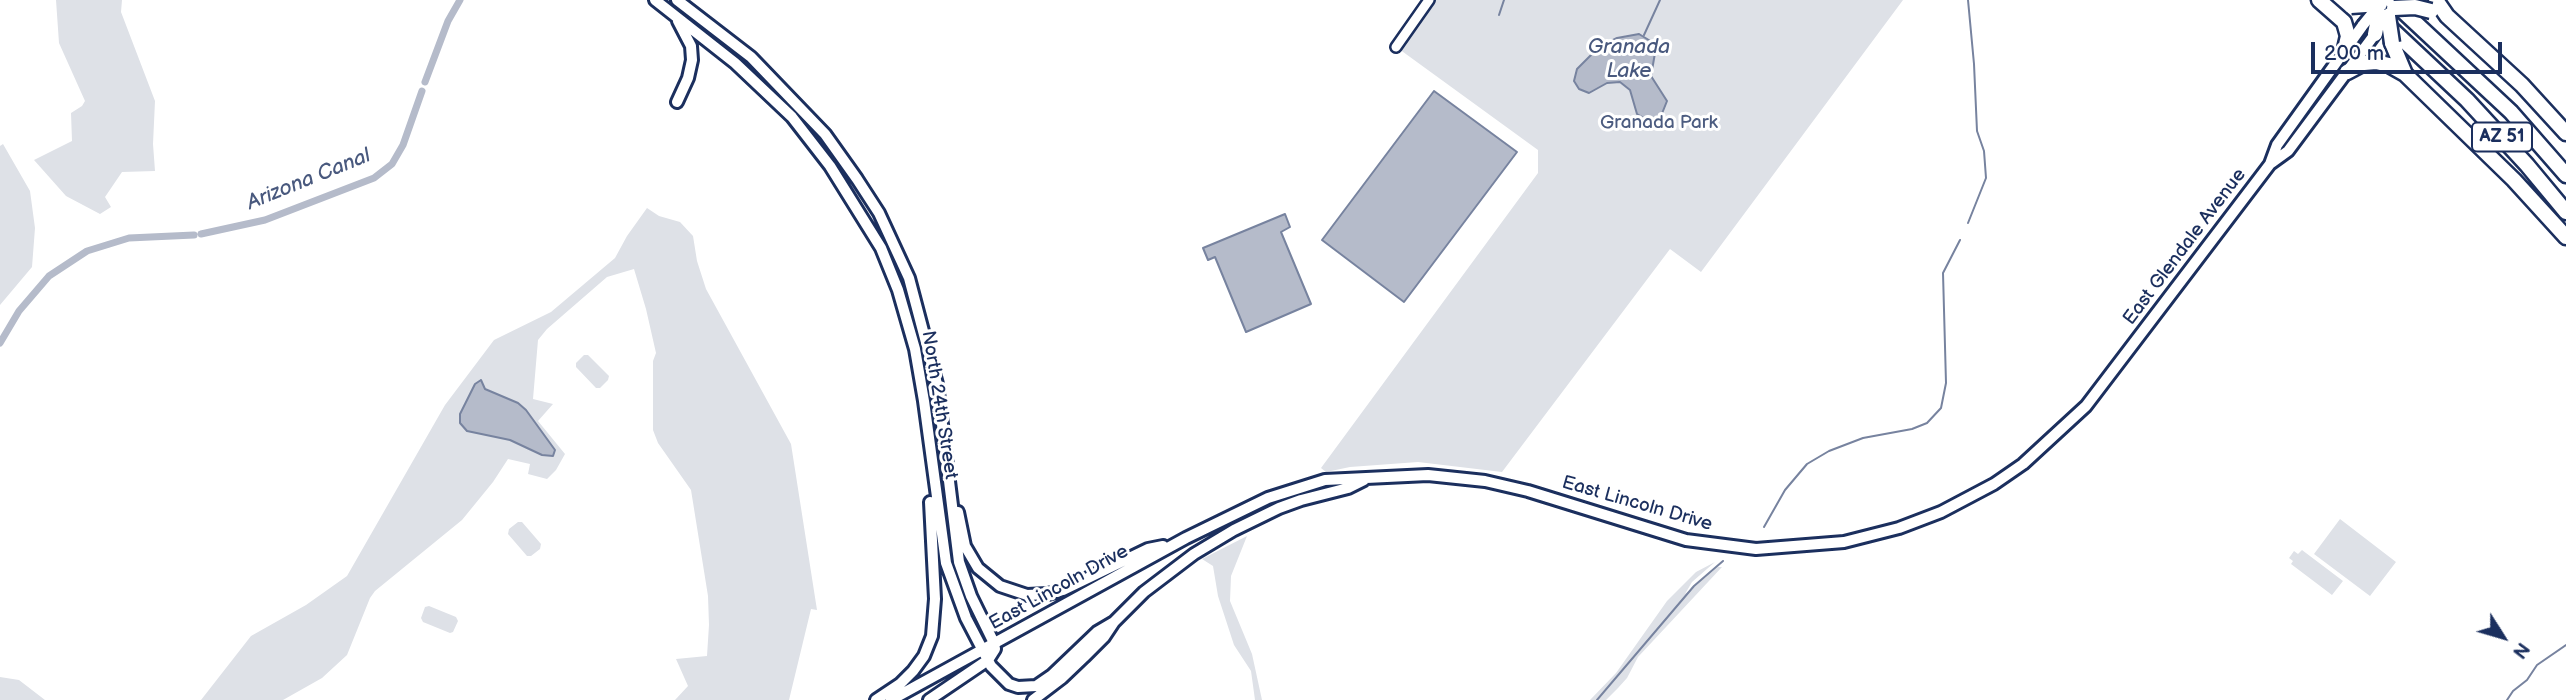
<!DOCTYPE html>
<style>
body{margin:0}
#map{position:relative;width:2566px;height:700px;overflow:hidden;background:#fff;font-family:"Balsamiq Sans",sans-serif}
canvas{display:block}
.north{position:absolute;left:2468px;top:602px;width:70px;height:70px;-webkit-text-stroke:5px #fff;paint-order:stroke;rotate:127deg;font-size:19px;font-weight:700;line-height:28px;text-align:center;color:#1b2f5e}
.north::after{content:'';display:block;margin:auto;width:24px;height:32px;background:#1b2f5e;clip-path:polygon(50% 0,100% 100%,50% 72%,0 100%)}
.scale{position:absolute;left:2311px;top:42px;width:191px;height:32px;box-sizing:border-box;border:4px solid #1b2f5e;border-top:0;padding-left:9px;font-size:21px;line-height:24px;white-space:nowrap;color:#1b2f5e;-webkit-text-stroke:5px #fff;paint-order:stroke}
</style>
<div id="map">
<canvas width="2566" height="700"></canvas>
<div class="north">N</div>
<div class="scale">200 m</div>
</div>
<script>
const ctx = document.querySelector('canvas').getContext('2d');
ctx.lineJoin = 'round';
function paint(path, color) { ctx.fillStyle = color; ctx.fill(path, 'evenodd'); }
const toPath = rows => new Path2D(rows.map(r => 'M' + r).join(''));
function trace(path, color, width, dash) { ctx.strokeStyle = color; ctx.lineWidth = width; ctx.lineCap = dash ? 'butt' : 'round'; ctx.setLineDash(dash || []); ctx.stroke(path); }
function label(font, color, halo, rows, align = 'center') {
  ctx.font = font + ' "Balsamiq Sans",sans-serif'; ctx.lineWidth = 6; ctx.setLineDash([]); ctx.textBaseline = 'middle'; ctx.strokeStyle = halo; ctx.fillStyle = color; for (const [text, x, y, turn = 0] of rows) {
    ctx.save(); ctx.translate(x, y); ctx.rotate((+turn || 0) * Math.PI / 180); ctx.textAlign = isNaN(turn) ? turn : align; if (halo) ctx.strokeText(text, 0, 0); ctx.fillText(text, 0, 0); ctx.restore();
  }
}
paint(toPath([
 [56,0,122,0,121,12,155,101,153,144,155,171,122,172,105,197,111,207,100,214,66,196,34,160,72,141,71,113,82,106,85,101,59,43],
 [1434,0,1903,0,1701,272,1670,249,1502,472,1418,462,1350,467,1326,472,1321,468,1538,173,1538,150,1399,49],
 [3,144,30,191,35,228,32,267,0,305,0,146],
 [647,208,659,216,680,222,693,236,697,261,706,289,791,444,817,610,811,609,789,700,675,700,688,686,676,659,707,656,709,625,708,596,691,490,658,443,653,430,653,361,656,353,646,309,634,269,607,277,547,329,538,340,533,399,553,404,538,421,565,454,556,470,547,479,528,474,530,464,508,459,493,482,462,520,375,591,370,598,347,655,322,678,283,700,201,700,251,636,306,605,347,576,445,405,494,340,551,312,615,258,627,236],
 [584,355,588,355,609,376,608,380,600,388,596,388,576,367,576,363],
 [2340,519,2396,562,2370,596,2314,554],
 [518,522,522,522,541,544,540,549,531,556,527,556,508,534,509,529],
 [1247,536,1231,576,1230,601,1252,654,1262,700,1255,700,1251,671,1234,645,1218,596,1213,566,1202,559],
 [2302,550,2343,581,2332,595,2291,564,2293,561,2289,558,2294,551,2298,554],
 [1715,562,1692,582,1685,594,1718,567,1722,567,1638,657,1627,678,1618,688,1606,700,1590,700,1616,673,1667,601,1696,572],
 [429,606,456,617,458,621,453,632,450,633,423,622,421,618,425,607],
 [0,677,19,680,45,700,0,700]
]), '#dee1e7');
const water = toPath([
 [1639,34,1652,42,1655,53,1651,76,1667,101,1661,116,1653,119,1647,120,1637,114,1630,90,1620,82,1607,83,1589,93,1579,89,1574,81,1577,69,1599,47,1617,38,1639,34],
 [1434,91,1517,152,1404,302,1322,240,1434,91],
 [1285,214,1290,227,1281,232,1311,304,1246,332,1215,257,1208,260,1203,248,1285,214],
 [481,380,485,389,518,403,526,410,555,450,553,456,542,455,510,440,467,431,460,423,460,414,475,384,481,380]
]);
paint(water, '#b5bbca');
trace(water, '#77839f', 2);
trace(toPath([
 [1968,0,1974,64,1977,131,1984,151,1986,178,1968,223],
 [1499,15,1504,0],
 [1644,35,1660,0],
 [1764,527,1785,490,1807,464,1829,451,1863,438,1912,429,1927,423,1941,408,1946,383,1943,273,1960,240],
 [1597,700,1694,586,1723,561],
 [2507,700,2513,691,2527,680,2537,665,2566,645]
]), '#77839f', 2);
trace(toPath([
 [425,82,448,21,460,0],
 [201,234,265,220,374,178,392,164,403,145,422,91],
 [0,343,19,311,49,276,87,251,129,238,194,235]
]), '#b5bbca', 7);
const minor = toPath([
 [1396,47,1429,0]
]);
const major = toPath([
 [655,0,735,63,792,117,830,166,881,248,898,290,915,349,924,401,946,563,966,618,991,666,1009,684,1018,687,1036,686,1052,675,1097,632,1114,622],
 [677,0,751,57,825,134,857,179,879,213,909,278,937,384,959,562,971,596,994,643,995,649,988,660,929,700],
 [677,102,688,78,692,60,691,46,678,21],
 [2270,164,2288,151,2375,34],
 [958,512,965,546,978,568,1000,586,1027,595,1048,594,1063,590,1148,549,1163,546],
 [876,700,900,684,913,671,924,656,932,636,935,599,930,502],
 [891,700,1186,538,1268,498,1325,480,1428,475,1485,481,1528,491,1686,540,1756,549,1844,542,1899,528,1941,512,1994,484,2023,464,2086,406,2270,164,2277,145,2363,25],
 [1033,700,1062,678,1084,657,1104,637,1114,622,1144,592,1194,554,1234,530,1279,508,1301,500,1348,488,1364,480]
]);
const highway = toPath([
 [2319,0,2344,22,2348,36,2345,49],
 [2391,0,2511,112,2566,175],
 [2436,0,2447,16,2522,85,2566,133],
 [2385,23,2467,100,2527,165,2566,212],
 [2392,43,2405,74],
 [2347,72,2364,63,2376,62,2389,65,2405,74,2514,180,2566,237]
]);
trace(minor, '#1b2f5e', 14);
trace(major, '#1b2f5e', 16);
trace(highway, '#1b2f5e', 19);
trace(minor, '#fff', 9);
trace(major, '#fff', 10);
trace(highway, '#fff', 14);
const majorBridge = toPath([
 [2363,25,2380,4]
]);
const highwayBridge = toPath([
 [2351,6,2380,4],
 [2394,8,2415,7,2431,11],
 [2388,16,2392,43],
 [2375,34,2379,14]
]);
trace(majorBridge, '#1b2f5e', 16, []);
trace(highwayBridge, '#1b2f5e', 19, []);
trace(majorBridge, '#fff', 10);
trace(highwayBridge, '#fff', 14);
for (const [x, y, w] of [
 [2502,137,60]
]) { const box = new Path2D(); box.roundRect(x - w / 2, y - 14.5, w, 29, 5); ctx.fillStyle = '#fff'; ctx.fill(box); trace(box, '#1b2f5e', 2); }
label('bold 18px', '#1b2f5e', null, [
 ["AZ 51",2502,137]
]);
label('19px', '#4c5c80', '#fff', [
 ["Granada Park",1659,123]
]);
label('19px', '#1b2f5e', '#fff', [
 ["East Glendale Avenue",2185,247,-53],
 ["North 24th Street",939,405,81],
 ["East Lincoln Drive",1637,504,16],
 ["East Lincoln Drive",1059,588,-29]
]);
label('italic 21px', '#49597e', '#fff', [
 ["Granada",1629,48],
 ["Lake",1629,72],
 ["Arizona Canal",309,180,-22]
]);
</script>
